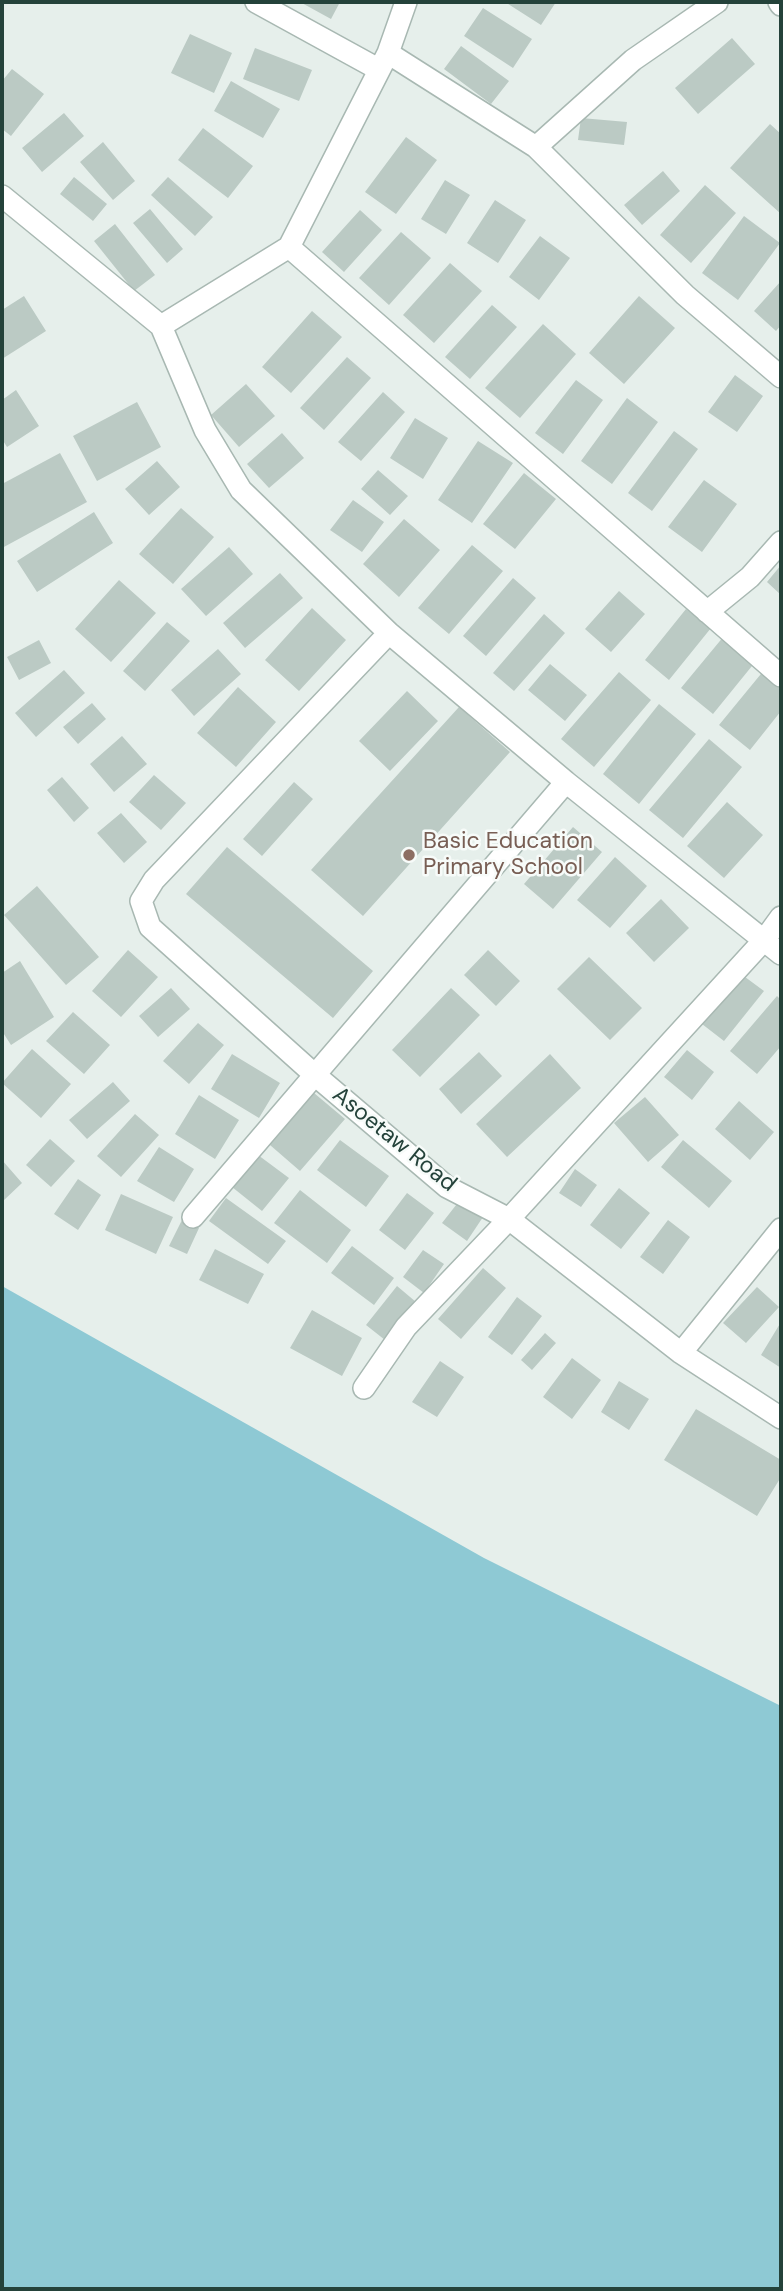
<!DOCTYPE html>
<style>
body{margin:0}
#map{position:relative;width:783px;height:2291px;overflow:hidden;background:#e6efeb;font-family:"DM Sans",sans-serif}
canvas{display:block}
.frame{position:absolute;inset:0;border:4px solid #24423a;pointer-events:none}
</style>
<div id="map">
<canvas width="783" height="2291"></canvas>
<div class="frame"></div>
</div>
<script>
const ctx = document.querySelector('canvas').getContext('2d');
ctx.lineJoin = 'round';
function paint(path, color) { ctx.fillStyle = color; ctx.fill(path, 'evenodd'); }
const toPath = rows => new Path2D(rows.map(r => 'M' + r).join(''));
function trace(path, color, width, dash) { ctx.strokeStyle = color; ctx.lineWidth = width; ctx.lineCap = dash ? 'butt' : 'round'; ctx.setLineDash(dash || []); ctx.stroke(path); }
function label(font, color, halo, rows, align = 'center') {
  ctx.font = font + ' "DM Sans",sans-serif'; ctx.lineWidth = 5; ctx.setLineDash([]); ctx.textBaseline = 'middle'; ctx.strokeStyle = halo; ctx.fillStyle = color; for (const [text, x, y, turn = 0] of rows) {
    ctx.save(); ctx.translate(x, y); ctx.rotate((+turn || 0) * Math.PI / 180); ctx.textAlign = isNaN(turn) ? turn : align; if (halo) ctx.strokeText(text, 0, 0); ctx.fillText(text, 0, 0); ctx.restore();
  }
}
paint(toPath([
 [2,1286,484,1558,781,1706,781,2289,2,2289]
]), '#8ec9d4');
paint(toPath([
 [300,2,340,2,331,19],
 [505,2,556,2,541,25],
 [483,8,532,39,513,68,464,36],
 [190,34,232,53,214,93,171,73],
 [732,38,755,64,698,114,675,88],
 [461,46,509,81,491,104,444,69],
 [255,48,312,70,299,101,243,79],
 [12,69,44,94,11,136,2,129,2,81],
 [231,81,280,109,263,138,214,111],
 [64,113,84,136,42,172,22,148],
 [581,118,627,122,624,145,578,140],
 [770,124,781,134,781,214,730,168],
 [203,128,253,166,228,198,178,160],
 [406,137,437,160,396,214,365,192],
 [103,142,135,181,113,200,80,162],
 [663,171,680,191,642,225,624,205],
 [74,177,107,204,93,221,60,194],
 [168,177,213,217,195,236,151,195],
 [445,180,470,195,446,234,421,219],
 [705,185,736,213,691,263,660,235],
 [495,200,526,220,498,263,467,243],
 [150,209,183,249,167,263,133,223],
 [360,210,382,230,344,272,322,252],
 [744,216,780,243,738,300,702,273],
 [115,224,155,275,134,291,94,241],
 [401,232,431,258,389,305,359,278],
 [540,236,570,258,539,300,509,277],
 [450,263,482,291,434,343,403,315],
 [781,281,781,325,776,331,754,311],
 [24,296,46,331,2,359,2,310],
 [639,296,675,328,624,384,589,353],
 [492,305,517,327,470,379,445,357],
 [312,311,342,337,291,393,262,367],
 [543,324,576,354,520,418,485,388],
 [347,357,371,378,324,430,300,408],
 [735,375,763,396,737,432,708,412],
 [576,380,603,400,563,454,535,433],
 [246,384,275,416,239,447,211,415],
 [16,390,39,426,7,447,2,439,2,400],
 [383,392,405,412,361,461,338,442],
 [627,398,658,422,612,484,581,461],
 [137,402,161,447,97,481,73,436],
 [415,418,448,438,423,479,390,458],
 [674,431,698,449,652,511,628,493],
 [282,433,304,458,269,488,247,464],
 [478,441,513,463,472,523,438,500],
 [60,453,87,502,2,548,2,484],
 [157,461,180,487,149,515,125,489],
 [378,470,408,496,390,515,361,489],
 [524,473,556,499,515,549,483,524],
 [704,480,737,504,702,552,668,527],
 [353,500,384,522,362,552,330,530],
 [181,508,214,537,173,584,139,554],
 [94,512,113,543,37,592,17,561],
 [404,519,440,550,399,597,363,564],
 [472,545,503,571,449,634,418,608],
 [229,547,253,574,206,616,181,589],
 [781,565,781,595,767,582],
 [280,573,303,598,245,648,223,623],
 [513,578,536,598,486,656,463,636],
 [119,580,156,613,111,662,75,629],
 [619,591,645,614,611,652,585,629],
 [312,608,346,640,299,691,265,660],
 [686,609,711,628,669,680,645,660],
 [544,614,565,633,514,691,493,673],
 [167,622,190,641,145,691,123,671],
 [724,636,756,661,713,714,681,688],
 [39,640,51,663,19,680,7,657],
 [218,649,241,674,194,716,171,690],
 [550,664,587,695,565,721,528,690],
 [765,669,781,683,781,711,750,750,719,725],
 [64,670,85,693,36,737,15,713],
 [619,672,651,700,594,767,561,739],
 [238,687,276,722,236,767,197,733],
 [407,691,438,721,390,771,359,741],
 [92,703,106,719,78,744,63,727],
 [659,704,696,734,639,804,603,774],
 [459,707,510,752,363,916,311,870],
 [122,736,147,764,114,792,90,764],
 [709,739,742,767,683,838,649,810],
 [154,775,186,803,161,830,129,802],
 [62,777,89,808,74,822,47,790],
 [294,782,313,799,262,856,243,839],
 [727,802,763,835,724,878,687,846],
 [121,813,147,842,124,863,97,833],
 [573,827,602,852,553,909,524,884],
 [227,847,373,971,333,1018,186,894],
 [615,857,647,886,610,928,577,900],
 [37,886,99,957,66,985,4,915],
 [661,899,689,928,654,962,626,933],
 [128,950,158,977,121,1017,92,991],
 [488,950,520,981,496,1006,464,975],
 [589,957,642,1008,610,1040,557,989],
 [20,961,54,1017,11,1045,2,1031,2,973],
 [741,974,764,991,724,1041,702,1024],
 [171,988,190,1009,158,1037,139,1016],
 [451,988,480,1015,420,1077,392,1050],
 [777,996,781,1000,781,1046,757,1074,730,1051],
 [73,1012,110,1045,84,1074,46,1041],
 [198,1023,224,1045,189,1084,163,1061],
 [32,1049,71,1084,41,1118,2,1083],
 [687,1050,714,1072,692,1100,664,1077],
 [479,1052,502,1076,461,1114,439,1089],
 [232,1054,280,1083,259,1118,211,1089],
 [550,1054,581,1088,507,1157,476,1124],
 [113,1082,130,1101,87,1139,69,1120],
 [314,1093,345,1119,300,1171,270,1145],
 [199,1095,239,1120,215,1159,175,1134],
 [645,1097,679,1135,648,1162,614,1123],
 [739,1101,774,1132,750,1160,715,1129],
 [135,1114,159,1135,121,1177,97,1156],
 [50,1139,75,1161,51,1187,26,1165],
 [340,1140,389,1176,366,1207,317,1170],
 [683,1140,732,1181,709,1208,661,1167],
 [159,1147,194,1169,174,1202,137,1181],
 [258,1155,289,1178,262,1211,232,1187],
 [2,1160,22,1183,2,1202],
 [575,1169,597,1185,581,1207,559,1193],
 [78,1179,101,1195,78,1230,54,1214],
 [619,1188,650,1213,621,1249,590,1225],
 [300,1190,351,1230,327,1263,274,1223],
 [407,1193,434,1213,405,1250,379,1230],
 [121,1194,173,1217,156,1254,105,1230],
 [226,1198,286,1241,268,1264,209,1221],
 [460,1200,483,1217,467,1241,442,1223],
 [182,1220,199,1228,187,1254,169,1246],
 [668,1220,690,1237,663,1274,640,1257],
 [352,1246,394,1278,374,1305,331,1273],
 [215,1249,264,1274,248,1304,199,1280],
 [423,1250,444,1264,424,1293,403,1277],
 [483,1268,506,1288,461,1339,438,1319],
 [397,1286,416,1302,385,1340,366,1325],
 [757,1287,779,1307,746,1343,723,1323],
 [517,1297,542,1316,512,1355,488,1337],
 [312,1310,362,1338,342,1376,290,1348],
 [781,1322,781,1368,761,1355],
 [545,1333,556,1343,532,1370,521,1360],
 [572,1358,601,1380,572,1419,543,1397],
 [440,1361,464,1377,437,1417,412,1402],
 [619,1381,649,1399,629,1430,601,1412],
 [696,1409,781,1460,781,1477,757,1516,664,1460]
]), '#bbcac4');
const street = toPath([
 [256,2,378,69],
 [779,2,781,5],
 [388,53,536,147,685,295,781,377],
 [536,147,633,60,717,2],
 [2,196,161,326,205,430,241,490,389,633,566,782,781,954],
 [289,247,781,676],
 [161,326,289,247,388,53,406,2],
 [707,612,750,577,781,542],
 [389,633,154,880,141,901,150,927,315,1075,447,1187,509,1219,681,1353,781,1418],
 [193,1217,566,782],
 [681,1353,781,1229],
 [364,1388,406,1327,509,1219,765,939,781,917]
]);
trace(street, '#a8b8b2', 24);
trace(street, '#fff', 21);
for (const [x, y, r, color] of [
 [409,855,7,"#8d6e63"]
]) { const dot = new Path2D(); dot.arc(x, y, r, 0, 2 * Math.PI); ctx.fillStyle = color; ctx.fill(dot); trace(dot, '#f7fbf9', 2.5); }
label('23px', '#785e54', '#f7fbf9', [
 ["Basic Education",423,842],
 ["Primary School",423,868]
], 'left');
label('23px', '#24423a', '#f7fbf9', [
 ["Asoetaw Road",394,1140,39]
]);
</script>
